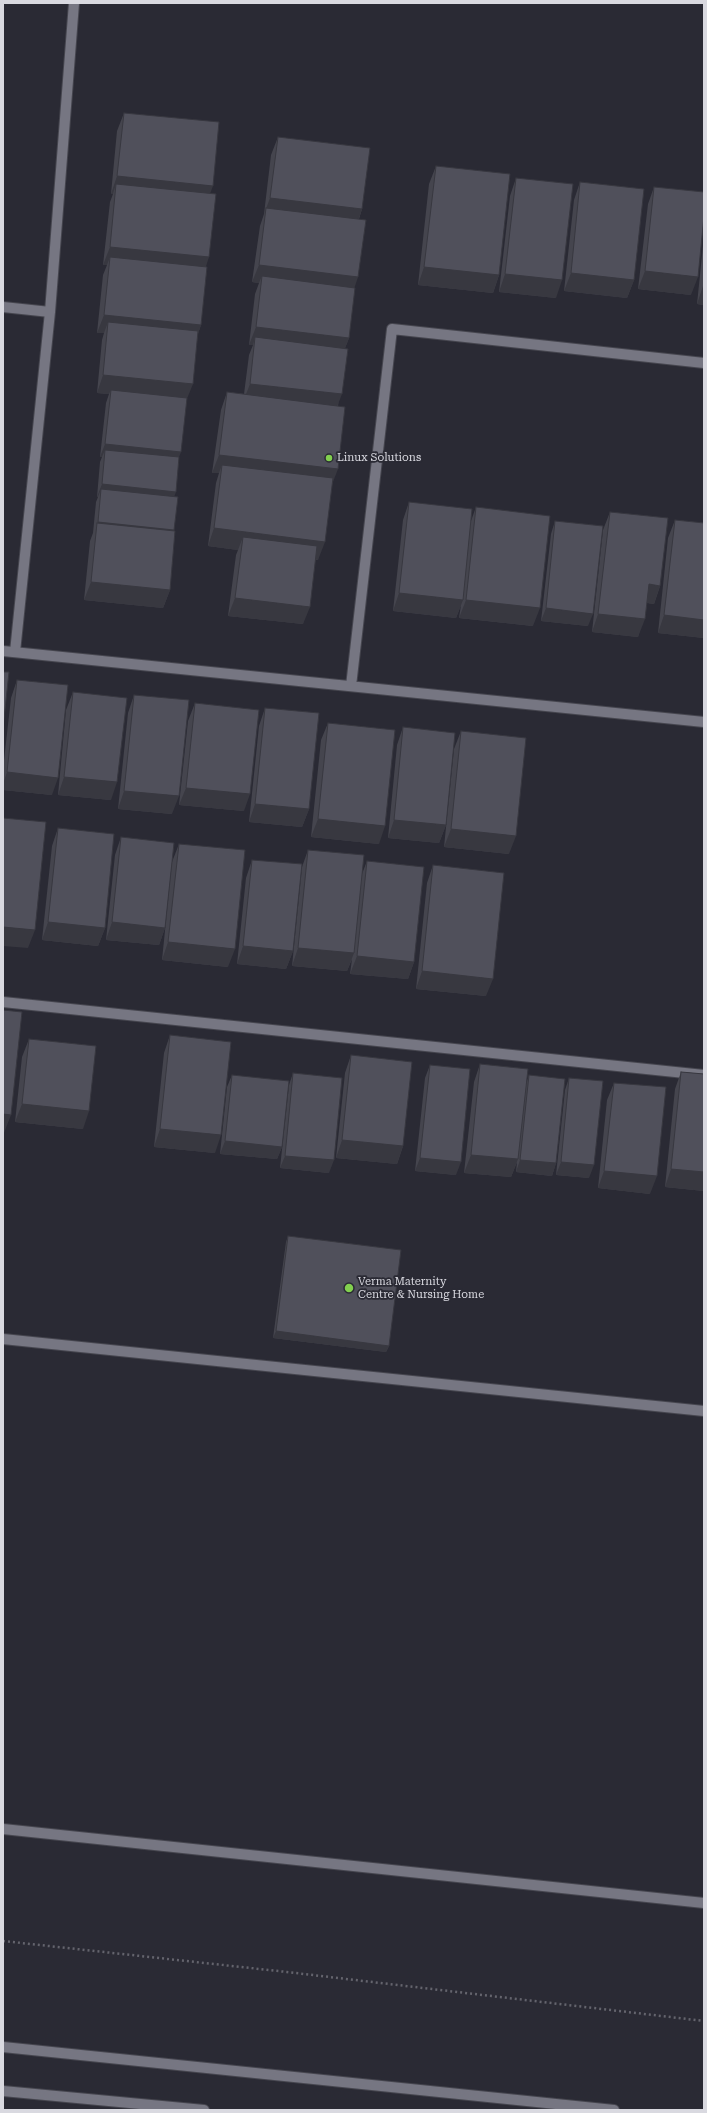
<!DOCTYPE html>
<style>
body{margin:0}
#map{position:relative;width:707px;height:2113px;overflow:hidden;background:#2a2a34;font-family:"Roboto Serif",serif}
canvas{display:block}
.frame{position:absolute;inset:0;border:4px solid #d9d9e0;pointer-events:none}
</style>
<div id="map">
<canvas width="707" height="2113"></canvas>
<div class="frame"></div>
</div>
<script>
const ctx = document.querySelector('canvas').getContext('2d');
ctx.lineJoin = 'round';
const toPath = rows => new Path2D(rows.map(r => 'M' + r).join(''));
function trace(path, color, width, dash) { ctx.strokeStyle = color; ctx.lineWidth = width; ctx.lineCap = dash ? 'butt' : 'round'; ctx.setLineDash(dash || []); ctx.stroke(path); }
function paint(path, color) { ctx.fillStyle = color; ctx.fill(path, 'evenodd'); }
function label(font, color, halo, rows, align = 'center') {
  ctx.font = font + ' "Roboto Serif",serif'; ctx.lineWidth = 3.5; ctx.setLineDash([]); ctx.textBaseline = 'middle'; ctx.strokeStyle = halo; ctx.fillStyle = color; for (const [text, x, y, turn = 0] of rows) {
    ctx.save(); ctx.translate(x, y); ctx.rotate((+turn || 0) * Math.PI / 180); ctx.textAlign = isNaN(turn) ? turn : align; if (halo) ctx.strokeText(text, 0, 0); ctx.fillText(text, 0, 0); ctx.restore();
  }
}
const minor = toPath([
 [3,307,50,312],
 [3,651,704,722],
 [15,652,50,312,74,3],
 [351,686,392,329,704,363],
 [3,1002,704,1075],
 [3,1339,704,1411],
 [3,1829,704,1903]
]);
const secondary = toPath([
 [3,2047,614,2110],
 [3,2091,204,2110]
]);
trace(minor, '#46464f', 12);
trace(secondary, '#46464f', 12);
trace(toPath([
 [3,1941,287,1972,704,2021]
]), '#64646d', 2.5, [2, 3]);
trace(minor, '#767682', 10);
trace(secondary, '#767682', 10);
paint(toPath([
 [124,113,210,194,206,267,201,325,197,336,186,401,174,496,174,531,170,590,163,608,84,600,90,541,93,533,96,502,98,497,97,497,100,462,102,457,100,457,106,403,109,394,97,393,102,340,104,333,97,333,103,275,107,265,103,265,110,202,113,194,111,194,117,131],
 [278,137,362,209,359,219,354,288,349,338,345,348,338,406,332,485,318,560,315,560,303,624,228,616,236,555,238,550,208,546,216,483,219,473,212,473,221,410,227,392,244,394,249,355,253,345,249,345,255,294,259,283,252,282,260,226,264,214,271,155],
 [436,166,499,275,493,293,418,285,429,184],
 [516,178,556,298,499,292,510,196],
 [580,182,634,280,627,298,564,291,574,200],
 [654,187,691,295,638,289,648,204],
 [704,236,704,305,697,304],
 [409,502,471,521,476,507,533,626,459,618,461,605,456,618,393,611,403,520],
 [610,512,660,586,654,604,647,603,638,637,592,632,603,530],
 [675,520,704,523,704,638,658,633,668,538],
 [555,521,588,626,541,621,551,534],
 [17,680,52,795,3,790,3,769,11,698],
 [73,692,111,800,58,795,66,710],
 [134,695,172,814,118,809,128,713],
 [195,703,244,811,179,805,188,721],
 [265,708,309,809,302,827,249,822,259,726],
 [328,723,379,844,311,837,321,740],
 [403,727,446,825,439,843,388,838,397,745],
 [461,731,509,854,444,847,454,749],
 [58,828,105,928,98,946,42,940,52,846],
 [121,837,165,928,159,945,106,940,115,855],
 [179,844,228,967,162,960,172,862],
 [308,850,362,874,367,861,414,962,408,979,350,974,352,959,347,971,292,966,302,867],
 [252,860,293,951,286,969,237,964,246,878],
 [433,865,486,996,416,989,427,883],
 [170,1035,215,1153,154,1147,164,1053],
 [29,1039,83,1129,15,1122,22,1057],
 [351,1055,403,1146,397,1164,336,1158,345,1073],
 [480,1064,526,1084,529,1075,556,1163,552,1176,516,1172,517,1162,511,1177,464,1173,474,1082],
 [430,1065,456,1175,415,1171,425,1078],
 [681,1072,704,1074,704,1191,665,1187,675,1089],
 [293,1073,329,1173,280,1168,289,1085],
 [232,1075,282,1147,277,1159,220,1154,227,1087],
 [569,1078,589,1178,556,1175,565,1090],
 [614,1083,650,1194,598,1188,607,1100],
 [288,1236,389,1346,386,1352,273,1338,286,1242]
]), '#45454e');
paint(toPath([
 [117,176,213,186,206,204,116,184,113,194,111,194],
 [270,198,362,209,356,227,266,209],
 [110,247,209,257,203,275,110,257,107,265,103,265],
 [259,265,358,277,352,295,262,276,259,283,252,282],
 [424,267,499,275,493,293,418,285],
 [645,271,698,277,691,295,638,289],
 [571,273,634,280,627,298,564,291],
 [505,274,562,280,556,298,499,292],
 [703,286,704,287,704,305,697,304],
 [104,315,201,325,195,343,108,322,104,333,97,333],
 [256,327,349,338,342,356,255,337,253,345,249,345],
 [103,375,193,384,186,401,111,390,109,394,97,393],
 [250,384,342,394,335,412,243,402],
 [105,444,181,452,176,465,105,450,102,457,100,457],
 [219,455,338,469,331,487,222,465,219,473,212,473],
 [102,484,176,492,171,505,101,489,98,497,97,497],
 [98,522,174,530,170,543,97,525],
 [214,528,325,542,318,560,241,550,243,537,238,550,208,546],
 [91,582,170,590,163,608,84,600],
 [649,584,660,586,654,604,642,602],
 [399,593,463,600,456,618,393,611],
 [235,598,310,607,303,624,228,616],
 [466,600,540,608,533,626,459,618],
 [546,608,593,614,588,626,541,621],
 [598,614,645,619,638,637,592,632],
 [664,615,704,620,704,638,658,633],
 [7,772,58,778,52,795,3,790,3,784],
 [64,777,117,782,111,800,58,795],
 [186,788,250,794,244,811,179,805],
 [124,791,179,796,172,814,118,809],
 [255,804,309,809,302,827,249,822],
 [318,819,385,826,379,844,311,837],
 [394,820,446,825,439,843,388,838],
 [451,829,516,836,509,854,444,847],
 [48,922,105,928,98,946,42,940],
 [112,922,165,928,159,945,106,940],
 [3,927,35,930,28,948,3,946],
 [168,942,235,949,228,967,162,960],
 [243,946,293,951,286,969,237,964],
 [298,948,354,953,347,971,292,966],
 [357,956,414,962,408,979,350,974],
 [422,971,493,979,486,996,416,989],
 [22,1104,89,1111,83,1129,15,1122],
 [3,1114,11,1115,4,1133,3,1133],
 [160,1129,221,1135,215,1153,154,1147],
 [342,1140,403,1146,397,1164,336,1158],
 [225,1141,282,1147,277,1159,220,1154],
 [471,1155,518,1159,511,1177,464,1173],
 [285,1156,334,1160,329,1173,280,1168],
 [420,1158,461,1162,456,1175,415,1171],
 [520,1160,556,1163,552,1176,516,1172],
 [561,1162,594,1165,589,1178,556,1175],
 [671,1169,704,1172,704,1191,665,1187],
 [604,1171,657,1176,650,1194,598,1188],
 [276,1331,389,1346,386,1352,273,1338]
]), '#383840');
const building = toPath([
 [124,113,219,122,213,186,117,176,124,113],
 [278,137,370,148,362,209,270,198,278,137],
 [436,166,510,174,499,275,424,267,436,166],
 [516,178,573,184,562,280,505,274,516,178],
 [580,182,644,189,634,280,571,273,580,182],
 [116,184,216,194,209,257,110,247,116,184],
 [654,187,704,192,704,216,698,277,645,271,654,187],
 [266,208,366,220,358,277,259,265,266,208],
 [110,257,207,267,201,325,104,315,110,257],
 [262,276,355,288,349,338,256,327,262,276],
 [108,322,198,331,193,384,103,375,108,322],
 [255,337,348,349,342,394,250,384,255,337],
 [111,390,187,398,181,452,105,444,111,390],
 [227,392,345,407,338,469,219,455,227,392],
 [105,450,179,457,176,492,102,484,105,450],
 [222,465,333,478,325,542,214,528,222,465],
 [101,489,178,497,174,530,98,522,101,489],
 [409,502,472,509,463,600,399,593,409,502],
 [476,507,550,516,540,608,466,600,476,507],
 [610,512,668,518,660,586,649,584,645,619,598,614,610,512],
 [675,520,704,523,704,620,664,615,675,520],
 [555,521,603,526,593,614,546,608,555,521],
 [97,523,175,531,170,590,91,582,97,523],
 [243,537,317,546,310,607,235,598,243,537],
 [3,672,9,672,3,728,3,672],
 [17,680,68,685,58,778,7,772,17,680],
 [73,692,127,698,117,782,64,777,73,692],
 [134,695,189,700,179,796,124,791,134,695],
 [195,703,259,710,250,794,186,788,195,703],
 [265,708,319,713,309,809,255,804,265,708],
 [328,723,395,730,385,826,318,819,328,723],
 [403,727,455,733,446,825,394,820,403,727],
 [461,731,526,738,516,836,451,829,461,731],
 [3,818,46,822,35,930,3,927,3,818],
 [58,828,114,834,105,928,48,922,58,828],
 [121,837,174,843,165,928,112,922,121,837],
 [179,844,245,850,235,949,168,942,179,844],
 [308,850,364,855,354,953,298,948,308,850],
 [252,860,302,864,293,951,243,946,252,860],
 [367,861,424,867,414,962,357,956,367,861],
 [433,865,504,873,493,979,422,971,433,865],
 [3,1010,22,1012,11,1115,3,1114,3,1010],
 [170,1035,231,1042,221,1135,160,1129,170,1035],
 [29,1039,96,1046,89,1111,22,1104,29,1039],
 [351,1055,412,1062,403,1146,342,1140,351,1055],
 [480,1064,528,1069,518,1159,471,1155,480,1064],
 [430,1065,470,1069,461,1162,420,1158,430,1065],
 [681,1072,704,1074,704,1172,671,1169,681,1072],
 [293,1073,342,1078,334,1160,285,1156,293,1073],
 [232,1075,289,1081,282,1147,225,1141,232,1075],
 [529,1075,565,1079,556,1163,520,1160,529,1075],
 [569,1078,603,1081,594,1165,561,1162,569,1078],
 [614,1083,666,1087,657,1176,604,1171,614,1083],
 [288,1236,401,1250,389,1346,276,1331,288,1236]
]);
paint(building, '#50505b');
trace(building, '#383840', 1);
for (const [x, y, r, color] of [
 [329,458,4,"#82d04f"],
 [349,1288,5,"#82d04f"]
]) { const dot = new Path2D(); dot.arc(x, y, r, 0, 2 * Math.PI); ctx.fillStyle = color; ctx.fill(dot); trace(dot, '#2a2a34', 1.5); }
label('11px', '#d9d9e0', '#2a2a34', [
 ["Linux Solutions",337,458],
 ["Verma Maternity",358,1282],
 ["Centre & Nursing Home",358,1295]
], 'left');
</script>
